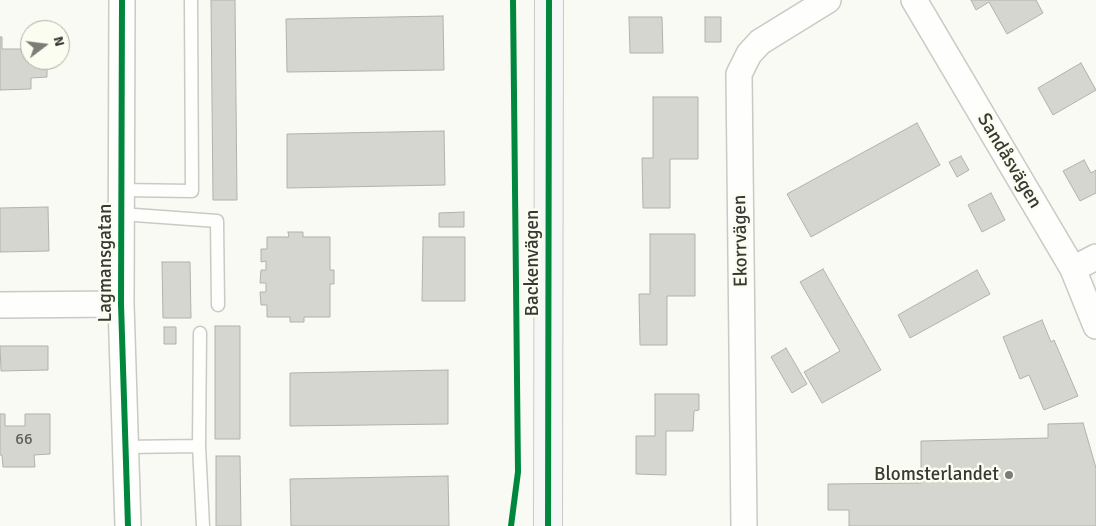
<!DOCTYPE html>
<meta charset="utf-8">
<style>
body{margin:0}
#map{position:relative;width:1096px;height:526px;overflow:hidden;background:#f9faf3;font-family:Signika,sans-serif}
canvas{display:block}
.north{position:absolute;left:20px;top:20px;width:50px;height:50px;box-sizing:border-box;background:#fafdf0;border:1px solid #acafa5;border-radius:50%;rotate:75deg;font-size:14px;font-weight:700;line-height:20px;text-align:center;color:#383934}
.north::after{content:'';display:block;margin:auto;width:18px;height:22px;background:#7c7d77;clip-path:polygon(50% 0,100% 100%,50% 72%,0 100%)}
</style>
<div id="map">
<canvas width="1096" height="526"></canvas>
<div class="north">N</div>
</div>
<script>
const ctx = document.querySelector('canvas').getContext('2d');
ctx.lineJoin = 'round';
function paint(path, color) { ctx.fillStyle = color; ctx.fill(path, 'evenodd'); }
const toPath = rows => new Path2D(rows.map(r => 'M' + r).join(''));
function trace(path, color, width, dash) { ctx.strokeStyle = color; ctx.lineWidth = width; ctx.lineCap = dash ? 'butt' : 'round'; ctx.setLineDash(dash || []); ctx.stroke(path); }
function label(font, color, halo, rows, align = 'center') {
  ctx.font = font + ' Signika,sans-serif'; ctx.lineWidth = 5; ctx.setLineDash([]); ctx.textBaseline = 'middle'; ctx.strokeStyle = halo; ctx.fillStyle = color; for (const [text, x, y, turn = 0] of rows) {
    ctx.save(); ctx.translate(x, y); ctx.rotate((+turn || 0) * Math.PI / 180); ctx.textAlign = isNaN(turn) ? turn : align; if (halo) ctx.strokeText(text, 0, 0); ctx.fillText(text, 0, 0); ctx.restore();
  }
}
const building = toPath([
 [211,0,235,0,237,200,213,200,211,0],
 [971,0,1036,0,1043,13,1007,34,989,2,976,10,971,0],
 [443,16,444,70,287,72,286,19,443,16],
 [629,17,662,17,663,53,630,53,629,17],
 [705,17,721,17,721,42,705,42,705,17],
 [0,37,2,37,2,49,22,49,22,37,30,37,30,60,47,60,47,77,31,78,31,89,0,90,0,37],
 [1081,63,1096,90,1053,115,1038,88,1081,63],
 [653,97,698,97,698,159,670,159,670,208,643,208,642,158,653,158,653,97],
 [917,123,940,165,811,237,787,194,917,123],
 [444,131,445,185,287,188,287,134,444,131],
 [961,156,969,170,957,177,949,162,961,156],
 [1084,160,1091,173,1096,170,1096,193,1080,201,1063,171,1084,160],
 [991,193,1005,220,982,232,968,205,991,193],
 [48,207,49,251,0,252,0,208,48,207],
 [464,212,464,227,439,227,439,213,464,212],
 [288,232,303,232,303,237,330,237,330,270,334,270,334,284,330,284,330,317,304,317,304,322,290,322,290,317,267,317,267,305,261,305,260,292,266,292,266,283,260,283,261,270,266,270,266,261,261,262,261,249,267,249,267,237,289,237,288,232],
 [650,234,695,234,695,296,667,296,667,345,640,345,639,294,650,294,650,234],
 [423,237,465,237,465,301,422,301,423,237],
 [162,262,190,262,191,318,163,318,162,262],
 [823,269,881,370,822,403,804,372,840,351,800,282,823,269],
 [977,270,990,294,910,338,898,315,977,270],
 [1042,320,1051,342,1054,340,1078,396,1044,410,1029,375,1020,379,1003,337,1042,320],
 [215,326,240,326,240,439,215,439,215,326],
 [164,327,176,327,176,344,164,344,164,327],
 [0,346,48,346,48,370,1,371,0,346],
 [786,348,807,384,792,393,771,357,786,348],
 [448,370,448,424,290,426,290,373,448,370],
 [655,394,699,394,699,410,694,411,693,431,666,431,666,475,636,474,636,436,655,436,655,394],
 [0,414,5,414,5,426,25,426,25,414,50,414,50,454,34,455,35,467,3,467,2,455,0,455,0,414],
 [1083,423,1096,468,1096,526,849,526,849,510,828,510,828,484,921,483,921,441,1048,438,1048,424,1083,423],
 [216,456,240,456,241,526,216,526,216,456],
 [448,476,449,526,291,526,290,479,448,476]
]);
paint(building, '#d5d6d0');
trace(building, '#b1b2ad', 1);
const lane = toPath([
 [121,190,192,191,191,0],
 [121,214,217,221,218,305],
 [199,446,200,333],
 [125,447,199,446,203,526]
]);
const street = toPath([
 [122,0,121,304,128,526],
 [914,0,1073,269,1096,326],
 [1073,269,1096,257],
 [0,305,121,304],
 [744,526,739,74,749,54,760,42,828,0]
]);
const secondary = toPath([
 [548,526,549,0]
]);
trace(lane, '#c9cac4', 15);
trace(street, '#c9cac4', 28);
trace(secondary, '#c9cac4', 30);
trace(lane, '#fefefd', 12);
trace(street, '#fefefd', 25);
trace(secondary, '#f6f6f7', 28);
trace(toPath([
 [122,0,121,304,128,526],
 [511,526,518,472,513,0],
 [548,526,549,0]
]), '#00873e', 6);
for (const [x, y, r, color] of [
 [1009,475,5,"#7c7d77"]
]) { const dot = new Path2D(); dot.arc(x, y, r, 0, 2 * Math.PI); ctx.fillStyle = color; ctx.fill(dot); trace(dot, '#fafdf0', 2); }
label('16px', '#5f605b', null, [
 ["66",24,440]
]);
label('19px', '#383934', '#fafdf0', [
 ["Sandåsvägen",1009,161,59],
 ["Ekorrvägen",741,241,-91],
 ["Lagmansgatan",106,263,-90],
 ["Backenvägen",533,263,-90]
]);
label('19px', '#383934', '#fafdf0', [
 ["Blomsterlandet",999,475]
], 'right');
</script>
